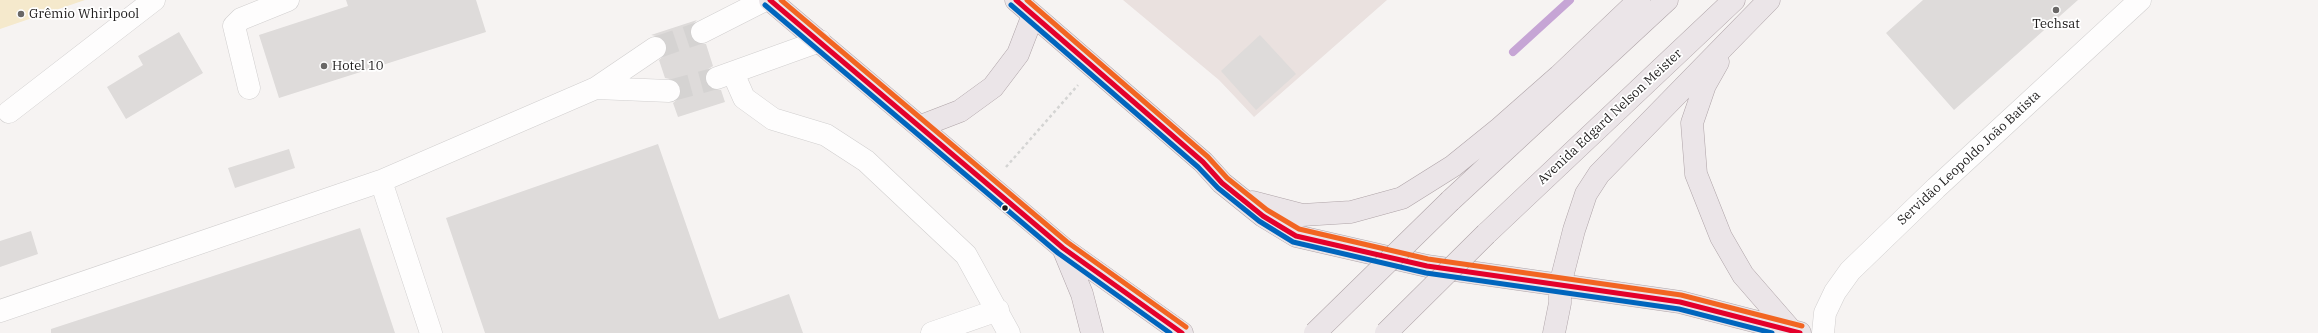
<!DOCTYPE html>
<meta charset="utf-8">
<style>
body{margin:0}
canvas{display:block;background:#f6f3f2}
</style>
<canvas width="2318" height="333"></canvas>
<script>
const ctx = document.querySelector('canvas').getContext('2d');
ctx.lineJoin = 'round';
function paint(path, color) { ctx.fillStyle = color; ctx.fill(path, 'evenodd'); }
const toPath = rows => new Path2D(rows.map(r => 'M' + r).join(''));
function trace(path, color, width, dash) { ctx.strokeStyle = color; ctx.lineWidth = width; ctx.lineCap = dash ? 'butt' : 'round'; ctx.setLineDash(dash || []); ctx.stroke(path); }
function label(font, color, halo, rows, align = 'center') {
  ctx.font = font + ' "IBM Plex Serif",serif'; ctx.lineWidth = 3.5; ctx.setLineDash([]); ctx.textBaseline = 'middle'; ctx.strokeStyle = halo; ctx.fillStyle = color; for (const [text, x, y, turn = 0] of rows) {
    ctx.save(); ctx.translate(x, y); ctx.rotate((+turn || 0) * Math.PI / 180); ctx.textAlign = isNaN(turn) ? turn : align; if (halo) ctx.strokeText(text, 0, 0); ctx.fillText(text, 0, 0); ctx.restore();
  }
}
paint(toPath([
 [1123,0,1387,0,1254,117,1219,80]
]), '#eae1df');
paint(toPath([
 [0,0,85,0,0,29]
]), '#f5e9cc');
trace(toPath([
 [1513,52,1570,0]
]), '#c6a5d5', 8);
paint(toPath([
 [346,0,476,0,486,32,279,98,259,35,348,6],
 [1923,0,2078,0,1954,110,1886,33],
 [697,20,691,26,691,37,696,43,706,44,713,66,707,70,705,82,709,88,721,90,725,102,678,117,673,103,680,97,680,86,675,80,665,78,659,60,666,54,667,47,661,37,651,35],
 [179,32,203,73,126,119,107,87,143,65,138,56],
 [1260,35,1296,74,1256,110,1221,71],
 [658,144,719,319,789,294,803,333,485,333,446,218],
 [289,149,295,168,235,188,228,168],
 [360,228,395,333,51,333,51,329],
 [31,231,38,254,0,267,0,241]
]), '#dedbda');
trace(toPath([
 [655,48,702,32],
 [669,91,717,78]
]), '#d5d3d2', 22, [22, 11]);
const minor = toPath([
 [702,32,765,0],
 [733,73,744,98,773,119,826,135,866,161,966,255,1009,333],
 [717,78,820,41],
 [249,88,234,26,241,19,288,0],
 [596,88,669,91],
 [9,112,154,0],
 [0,311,381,181],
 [431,333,381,181,596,88,655,48],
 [932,333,998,310],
 [1823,333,1825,313,1835,292,1850,271,1936,188,2140,0]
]);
const major = toPath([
 [770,0,1063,248,1182,333],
 [1016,0,1203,162,1222,183,1263,216,1296,236,1427,266,1680,302,1800,333],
 [1718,62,1705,85,1692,123,1696,174,1721,237,1743,275,1790,329],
 [921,126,960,111,993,87,1018,54,1033,15],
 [1450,201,1667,0],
 [1252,202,1302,215,1351,212,1402,198,1453,166,1500,128,1559,76,1639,0],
 [1486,234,1734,0],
 [1063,248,1082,294,1092,333],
 [1554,333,1560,303,1560,285,1574,230,1586,194,1599,174,1769,0]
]);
trace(minor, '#d1cfcf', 23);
trace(major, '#afa4a8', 23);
trace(toPath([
 [1006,167,1078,85]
]), '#d4d4d3', 2.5, [3, 3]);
trace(minor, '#fefdfd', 22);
trace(major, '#ebe5e8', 22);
const majorBridge = toPath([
 [1315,333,1450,201],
 [1386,333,1486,234]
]);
trace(majorBridge, '#afa4a8', 23, []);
trace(majorBridge, '#ebe5e8', 22);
trace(toPath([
 [770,0,1063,248,1182,333],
 [1016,0,1203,162,1222,183,1263,216,1296,236,1427,266,1680,302,1800,333]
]), '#e4002b', 5);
trace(toPath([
 [765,5,1058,253,1170,333],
 [1011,5,1198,167,1218,188,1259,221,1293,242,1426,273,1679,309,1772,333]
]), '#0065bd', 5);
trace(toPath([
 [781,0,1067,242,1186,327],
 [1027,0,1208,157,1227,178,1267,210,1299,229,1428,259,1681,295,1802,326]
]), '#f26522', 5);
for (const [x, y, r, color] of [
 [2056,10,4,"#696766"],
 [21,14,4,"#696766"],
 [324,66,4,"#696766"],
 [1005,208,3.5,"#1d1b1b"]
]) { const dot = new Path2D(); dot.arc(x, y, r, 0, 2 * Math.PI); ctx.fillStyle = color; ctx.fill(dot); trace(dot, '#fff', 1.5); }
label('13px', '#1d1b1b', '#fff', [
 ["Grêmio Whirlpool",29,14],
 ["Techsat",2056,24,"center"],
 ["Hotel 10",332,66]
], 'left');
label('13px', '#1d1b1b', '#fff', [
 ["Avenida Edgard Nelson Meister",1610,117,-43],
 ["Servidão Leopoldo João Batista",1969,158,-43]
]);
</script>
